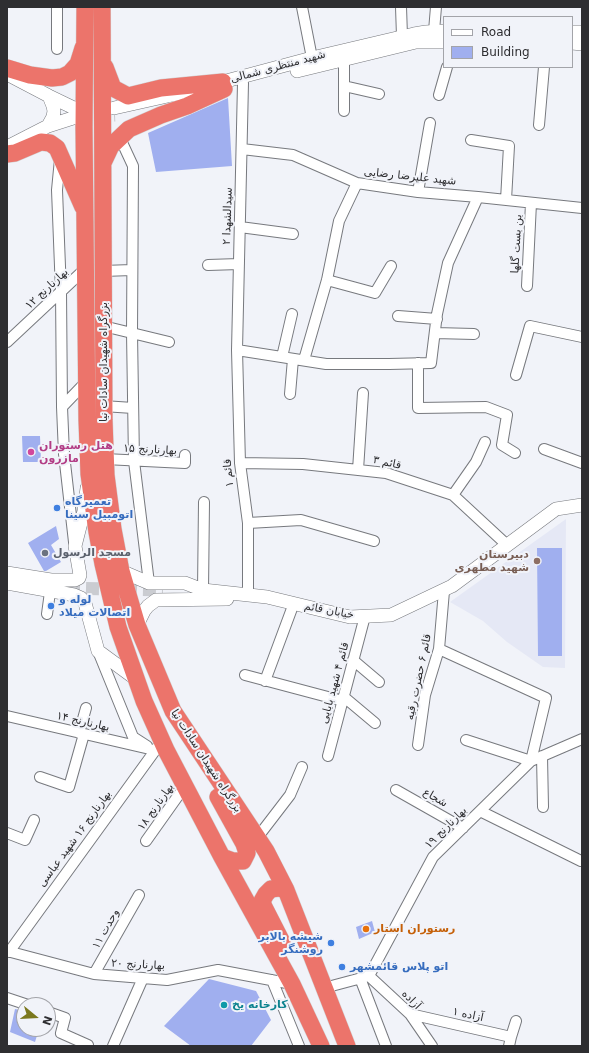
<!DOCTYPE html>
<meta charset="utf-8">
<style>
body{margin:0}
#map{position:relative;width:589px;height:1053px;overflow:hidden;background:#f1f3f9;font-family:"DejaVu Sans",sans-serif}
canvas{display:block}
.frame{position:absolute;inset:0;border:8px solid #2e2e31;pointer-events:none}
.legend{position:absolute;left:443px;top:16px;width:130px;height:52px;box-sizing:border-box;background:#f1f3f9;border:1px solid #a3a4a9;margin:0;padding:5px 7px;list-style:none;font-size:12px;color:#2e2e31}
.legend li{display:flex;align-items:center;gap:8px;height:20px}
.legend b{width:20px;border:1px solid #a3a4a9}
.north{position:absolute;left:16px;top:997px;width:40px;height:40px;box-sizing:border-box;background:#f1f3f9;border:1px solid #a3a4a9;border-radius:50%;rotate:108deg;font-size:11px;font-weight:700;line-height:16px;text-align:center;color:#2e2e31}
.north::after{content:'';display:block;margin:auto;width:14px;height:18px;background:#7b781e;clip-path:polygon(50% 0,100% 100%,50% 72%,0 100%)}
</style>
<div id="map">
<canvas width="589" height="1053"></canvas>
<div class="frame"></div>
<ul class="legend">
<li><b style="height:5px;background:#fff"></b>Road</li>
<li><b style="height:11px;background:#a0afef"></b>Building</li>
</ul>
<div class="north">N</div>
</div>
<script>
const ctx = document.querySelector('canvas').getContext('2d');
ctx.lineJoin = 'round';
function paint(path, color) { ctx.fillStyle = color; ctx.fill(path, 'evenodd'); }
const toPath = rows => new Path2D(rows.map(r => 'M' + r).join(''));
function trace(path, color, width, dash) { ctx.strokeStyle = color; ctx.lineWidth = width; ctx.lineCap = dash ? 'butt' : 'round'; ctx.setLineDash(dash || []); ctx.stroke(path); }
function label(font, color, halo, rows, align = 'center') {
  ctx.font = font + ' "DejaVu Sans","Noto Sans Arabic",sans-serif'; ctx.lineWidth = 4; ctx.setLineDash([]); ctx.textBaseline = 'middle'; ctx.strokeStyle = halo; ctx.fillStyle = color; for (const [text, x, y, turn = 0] of rows) {
    ctx.save(); ctx.translate(x, y); ctx.rotate((+turn || 0) * Math.PI / 180); ctx.textAlign = isNaN(turn) ? turn : align; if (halo) ctx.strokeText(text, 0, 0); ctx.fillText(text, 0, 0); ctx.restore();
  }
}
paint(toPath([
 [566,519,565,668,543,667,507,642,483,621,450,602]
]), '#e5e8f5');
paint(toPath([
 [228,98,232,166,156,172,148,133],
 [22,436,40,436,41,462,23,462],
 [56,526,59,539,51,545,61,562,46,571,44,571,28,543],
 [537,548,562,548,562,656,538,656],
 [372,921,375,932,359,939,356,927],
 [209,979,256,991,271,1020,251,1046,191,1046,164,1026],
 [15,1009,24,1011,24,1029,39,1029,35,1042,10,1032]
]), '#a0afef');
trace(toPath([
 [76,117,115,115],
 [67,588,163,590]
]), '#caccd1', 13, [13, 6]);
const street = toPath([
 [302,7,312,58],
 [401,7,402,36],
 [434,31,436,7],
 [57,49,57,7],
 [344,61,344,111],
 [243,83,237,350,240,463,248,523,248,594],
 [344,86,379,94],
 [439,95,447,67],
 [539,125,544,67],
 [120,138,133,166,132,333,134,461,149,583],
 [471,140,509,146,506,200],
 [242,149,293,155,357,183,418,192,478,197,582,208],
 [60,159,57,190,61,292,62,407,64,454,74,542],
 [418,192,430,123],
 [240,227,293,234],
 [208,265,239,264],
 [103,271,132,270],
 [327,280,375,293,391,266],
 [527,286,531,203],
 [398,316,437,319],
 [103,326,169,342],
 [435,333,474,334],
 [7,342,85,269],
 [237,350,326,364,389,364,431,363,437,314,448,263,478,197],
 [282,357,292,314],
 [304,360,327,280,339,221,357,183],
 [418,363,418,408,486,407,507,415,502,445,515,453],
 [516,375,530,326,582,337],
 [290,394,293,359],
 [103,406,133,408],
 [62,407,86,382],
 [544,449,582,463],
 [105,459,185,463,185,455],
 [240,463,303,464,386,473,453,495,507,545],
 [358,470,363,393],
 [453,495,476,462,485,442],
 [248,523,301,520,374,541],
 [203,590,204,502],
 [47,614,50,592],
 [439,649,546,698,531,761,466,740],
 [98,651,133,737,147,746],
 [353,660,379,682],
 [245,675,343,701],
 [265,681,294,603],
 [344,697,375,723],
 [7,716,154,750],
 [79,733,86,708],
 [418,745,425,695,439,649,444,591],
 [328,756,365,616],
 [542,756,543,807],
 [40,777,69,787,84,734],
 [396,790,463,828],
 [480,811,581,861],
 [7,833,25,840,34,820],
 [257,838,290,795,302,767],
 [146,841,185,786],
 [7,951,94,974,167,980,218,970,292,984],
 [9,952,162,741],
 [94,974,139,895],
 [369,976,410,1014,432,1046],
 [360,978,386,1046],
 [272,980,299,1046],
 [324,988,369,976,433,857,531,761,582,739],
 [7,998,28,1005],
 [48,1012,65,1018,61,1033,88,1045],
 [410,1014,511,1037,509,1046],
 [511,1037,516,1021],
 [113,1046,143,978]
]);
const secondary = toPath([
 [572,32,582,32],
 [572,43,582,44],
 [297,71,416,42,444,42],
 [7,74,49,96,76,109],
 [215,84,312,58,414,34,426,32,444,31],
 [114,108,190,91],
 [48,126,53,117,54,111,53,106,49,96],
 [7,147,48,126,76,117],
 [121,571,149,583,185,583,203,590,267,597,350,617,391,615,452,586,556,509,582,505],
 [7,573,51,580,75,580,79,578,80,575,75,546,84,511,87,488],
 [7,583,74,595,81,598,85,603,98,651,136,679],
 [137,625,144,611,148,606,156,600,227,599]
]);
const highway = toPath([
 [85,7,84,127,87,420,89,474,97,532,103,564,118,627,144,701,166,750,222,857,292,984,321,1046],
 [102,7,104,420,106,475,113,529,121,571,137,625,173,711,266,851,286,890,347,1046],
 [105,67,113,88,128,96,161,88,223,82],
 [7,68,30,75,52,78,62,77,70,73,78,64,83,48],
 [7,154,15,153,41,142,50,143,57,148,83,207],
 [103,163,111,146,129,129,161,115,187,106,224,89],
 [218,797,244,844,247,853,243,861,233,861,222,857],
 [284,946,264,907,262,901,266,894,271,889,279,888,286,890]
]);
trace(street, '#77797e', 12);
trace(secondary, '#77797e', 14);
trace(highway, '#d1d1d2', 18);
trace(street, '#fff', 10);
trace(secondary, '#fff', 13);
trace(highway, '#ec746b', 17);
for (const [x, y, r, color] of [
 [31,452,4,"#d1479c"],
 [57,508,4,"#3f7fe0"],
 [45,553,4,"#6b7280"],
 [537,561,4,"#8d6e63"],
 [51,606,4,"#3f7fe0"],
 [366,929,4,"#e8710a"],
 [331,943,4,"#3f7fe0"],
 [342,967,4,"#3f7fe0"],
 [224,1005,4,"#0f9aa8"]
]) { const dot = new Path2D(); dot.arc(x, y, r, 0, 2 * Math.PI); ctx.fillStyle = color; ctx.fill(dot); trace(dot, '#f1f3f9', 1.5); }
label('11px', '#2e2e31', '#f1f3f9', [
 ["شهید منتظری شمالی",278,67,-15],
 ["شهید علیرضا رضایی",410,177,6],
 ["سیدالشهدا ۲",228,216,-88],
 ["بن بست گلها",517,244,-87],
 ["بهارنارنج ۱۲",47,289,-43],
 ["بزرگراه شهیدان سادات نیا",104,362,-90],
 ["بهارنارنج ۱۵",150,450,3],
 ["قائم ۳",387,463,12],
 ["قائم ۱",229,473,-96],
 ["خیابان قائم",329,611,11],
 ["قائم ۶ حضرت رقیه",419,677,-78],
 ["قائم ۴ شهید بابایی",335,683,-75],
 ["بهارنارنج ۱۴",83,722,13],
 ["بزرگراه شهیدان سادات نیا",206,761,57],
 ["شجاع",435,798,30],
 ["بهارنارنج ۱۸",156,807,-55],
 ["بهارنارنج ۱۹",446,828,-45],
 ["بهارنارنج ۱۶ شهید عباسی",75,839,-54],
 ["وحدت ۱۱",106,929,-61],
 ["بهارنارنج ۲۰",138,965,3],
 ["آزاده",411,1000,46],
 ["آزاده ۱",468,1015,12]
]);
label('bold 11px', '#b23c85', '#f1f3f9', [
 ["هتل رستوران",39,446],
 ["مازرون",39,459]
], 'left');
label('bold 11px', '#366cbe', '#f1f3f9', [
 ["تعمیرگاه",65,502],
 ["اتومبیل سینا",65,515],
 ["لوله و",59,600],
 ["اتصالات میلاد",59,613],
 ["شیشه بالابر",323,937,"right"],
 ["روشنگر",323,950,"right"],
 ["اتو پلاس قائمشهر",350,967]
], 'left');
label('bold 11px', '#5b616d', '#f1f3f9', [
 ["مسجد الرسول",53,553]
], 'left');
label('bold 11px', '#785e54', '#f1f3f9', [
 ["دبیرستان",529,555],
 ["شهید مطهری",529,568]
], 'right');
label('bold 11px', '#c56008', '#f1f3f9', [
 ["رستوران استار",374,929]
], 'left');
label('bold 11px', '#0d838f', '#f1f3f9', [
 ["کارخانه یخ",232,1005]
], 'left');
</script>
